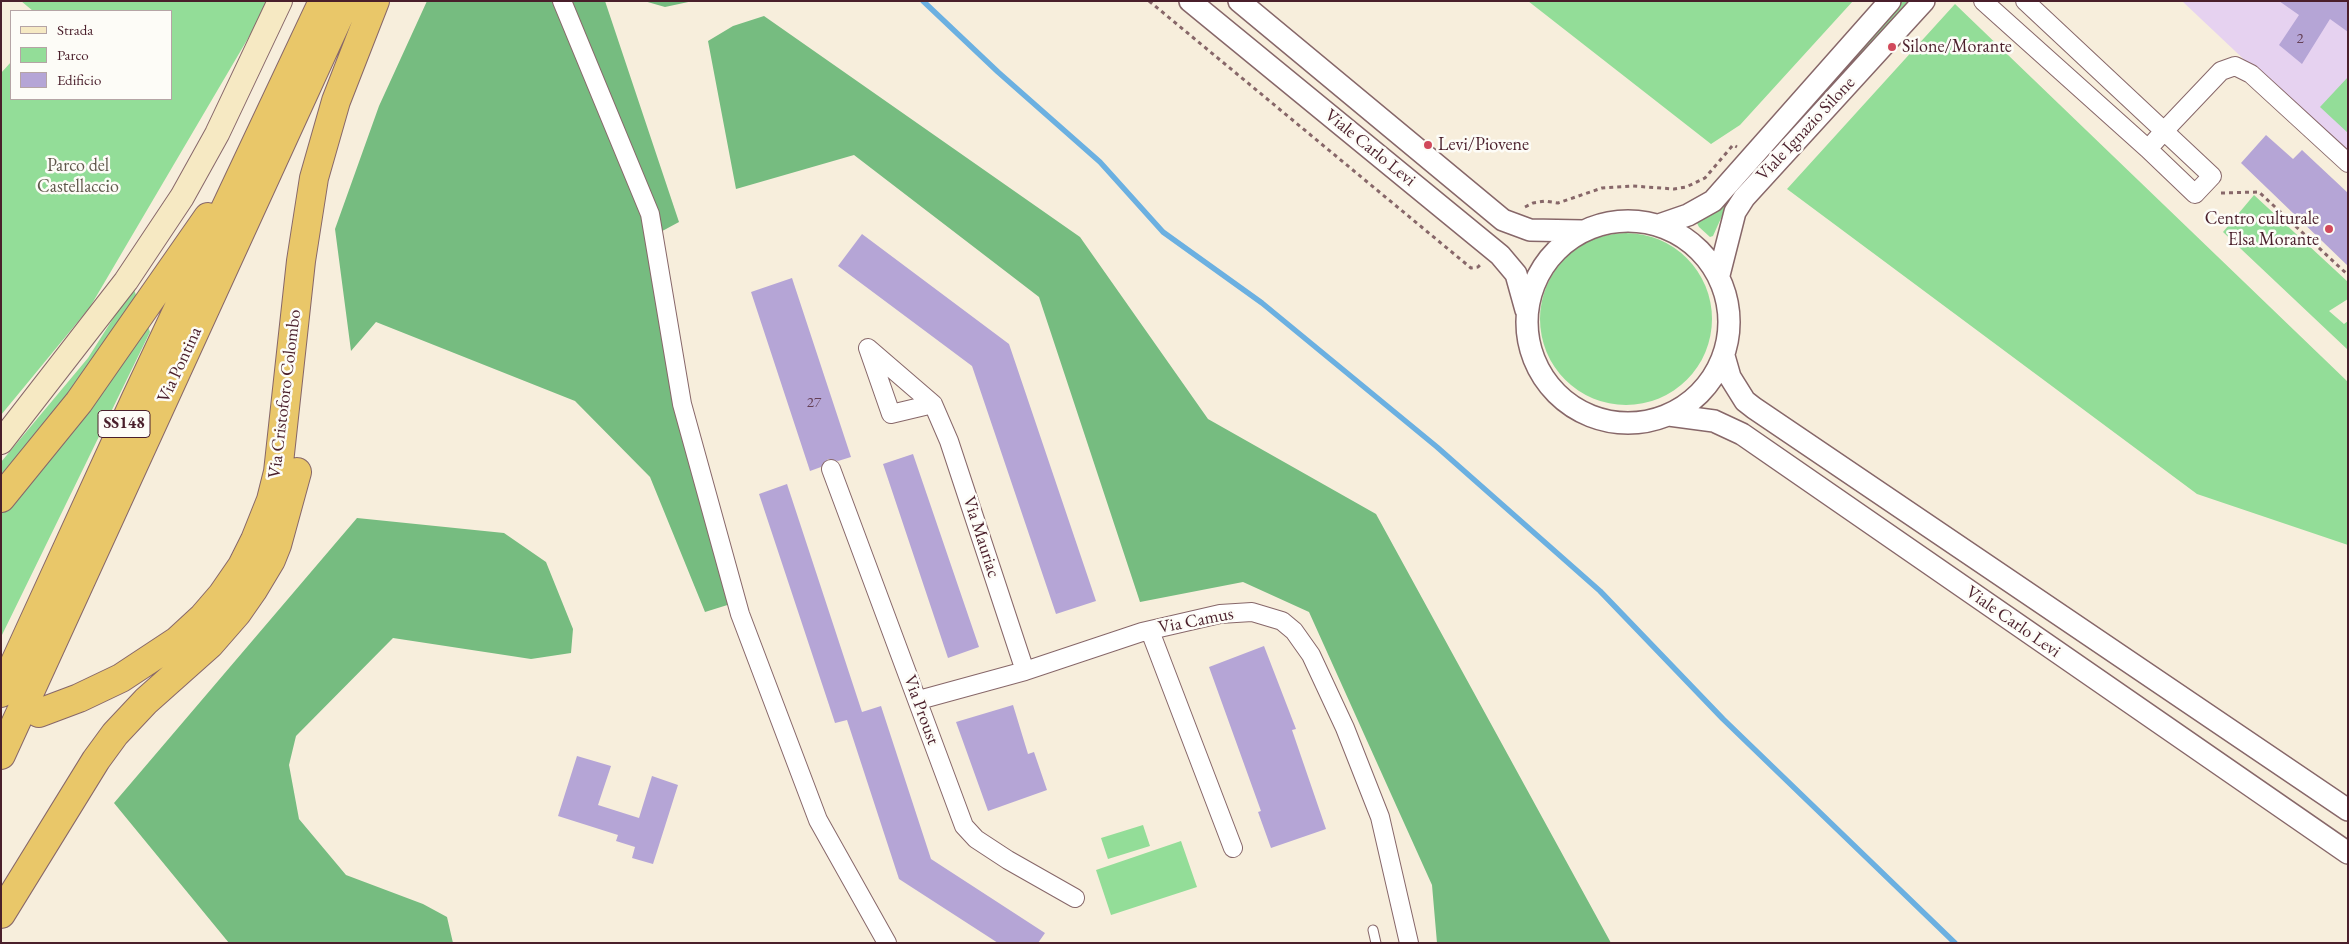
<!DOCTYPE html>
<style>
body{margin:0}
#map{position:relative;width:2349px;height:944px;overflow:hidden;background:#f7eedc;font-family:"EB Garamond",serif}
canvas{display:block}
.frame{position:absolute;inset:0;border:2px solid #4a1f2b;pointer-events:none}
.legend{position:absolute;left:10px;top:10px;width:162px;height:90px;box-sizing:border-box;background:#fdfcf7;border:1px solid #b5a4a5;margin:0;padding:6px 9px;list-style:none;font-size:15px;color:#4a1f2b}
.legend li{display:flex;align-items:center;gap:10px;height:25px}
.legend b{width:25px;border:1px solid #b5a4a5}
</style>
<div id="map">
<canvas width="2349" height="944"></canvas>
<div class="frame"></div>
<ul class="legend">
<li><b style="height:6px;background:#f6e9c3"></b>Strada</li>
<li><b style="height:14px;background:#93dd98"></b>Parco</li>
<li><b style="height:14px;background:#b5a5d6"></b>Edificio</li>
</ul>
</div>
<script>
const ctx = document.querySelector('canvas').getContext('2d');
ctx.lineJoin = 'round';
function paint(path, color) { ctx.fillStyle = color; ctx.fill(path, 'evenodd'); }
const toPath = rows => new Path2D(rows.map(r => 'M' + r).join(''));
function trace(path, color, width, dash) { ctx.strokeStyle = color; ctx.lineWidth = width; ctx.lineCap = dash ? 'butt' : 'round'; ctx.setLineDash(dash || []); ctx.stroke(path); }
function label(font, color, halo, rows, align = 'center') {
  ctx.font = font + ' "EB Garamond",serif'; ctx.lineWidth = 5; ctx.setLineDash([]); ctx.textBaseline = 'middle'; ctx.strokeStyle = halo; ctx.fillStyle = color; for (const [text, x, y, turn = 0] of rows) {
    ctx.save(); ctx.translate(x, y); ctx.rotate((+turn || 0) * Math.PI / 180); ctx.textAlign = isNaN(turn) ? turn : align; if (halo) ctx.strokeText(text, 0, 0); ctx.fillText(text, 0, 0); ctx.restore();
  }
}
paint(toPath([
 [2182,1,2348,1,2348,151,2270,84]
]), '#e6d2f0');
paint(toPath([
 [21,1,270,1,90,307,1,415,1,73,11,62,11,99,171,99,171,11,33,11],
 [1528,1,1853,1,1740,125,1711,144],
 [1902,1,1908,1,1762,163,1758,160],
 [1955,4,2348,382,2348,545,2197,494,1787,189],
 [2348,77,2348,133,2320,107],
 [1752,168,1754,171,1726,207,1713,236,1710,237,1699,227,1696,221],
 [2254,195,2348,282,2348,299,2329,311,2344,324,2348,321,2348,350,2223,232],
 '1540 319a86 86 0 1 1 172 0a86 86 0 1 1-172 0Z',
 [133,287,150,332,1,637,1,462,88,358],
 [1143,825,1150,846,1108,859,1101,838],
 [1181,841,1197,887,1111,915,1096,870]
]), '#93dd98');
paint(toPath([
 [427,1,605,1,679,222,653,236,673,353,737,602,705,612,650,477,575,401,376,322,351,351,335,229,379,106],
 [644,1,693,1,665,7],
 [764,16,1080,237,1208,419,1376,514,1611,943,1437,943,1432,885,1309,612,1243,582,1140,602,1039,297,854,155,736,189,708,41,733,26],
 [357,518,504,533,546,562,573,629,571,653,531,659,393,638,296,736,289,765,299,819,346,875,423,904,447,917,453,943,229,943,114,803]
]), '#76bc80');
trace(toPath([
 [923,1,998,72,1100,162,1163,232,1262,303,1437,447,1600,591,1723,719,1955,943]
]), '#6bb0e1', 5.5);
paint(toPath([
 [2279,1,2348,1,2348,32,2330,19,2302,64,2279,45,2299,15],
 [2266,135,2293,159,2302,150,2348,193,2348,266,2241,163],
 [862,234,1009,344,1096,601,1056,614,972,366,838,266],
 [792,278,851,457,838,461,828,459,821,467,810,471,751,292],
 [913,454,979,647,948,658,883,464],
 [787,484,862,712,881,706,931,859,1045,933,1038,943,998,943,899,879,847,720,835,723,759,494],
 [1264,646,1296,729,1292,730,1326,829,1271,848,1258,812,1261,811,1209,667],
 [1013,705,1028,754,1034,752,1047,790,988,811,956,722],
 [577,756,611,766,598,805,639,818,652,776,678,785,653,864,632,858,635,847,616,841,618,835,558,816]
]), '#b5a5d6');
const service = toPath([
 [1373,930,1376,943]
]);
const minor = toPath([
 [562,1,650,214,682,404,740,614,818,820,887,943],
 [1983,1,2148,149,2164,131,2025,1],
 [2148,149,2195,194,2212,176,2164,131,2221,71,2235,66,2251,74,2348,163],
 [933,404,891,414,868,348,933,404,949,441,1025,671],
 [831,469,964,826,976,839,1008,860,1075,898],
 [1150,631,1233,848],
 [919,700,1025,671,1142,632,1220,614,1252,612,1282,621,1294,631,1311,655,1345,728,1380,817,1409,943]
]);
const tertiary = toPath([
 [1190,1,1500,255,1516,274,1526,310],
 [1239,1,1503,220,1530,230,1583,231],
 '1527 322a101 101 0 1 1 202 0a101 101 0 1 1-202 0Z',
 [1659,225,1688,215,1713,201,1890,1],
 [1719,275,1735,212,1744,198,1924,1],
 [1724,356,1730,377,1745,401,1754,408,2348,810],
 [1669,415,1714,421,1742,434,2348,853]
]);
const secondary = toPath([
 [1,442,126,281,182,197,217,134,280,1]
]);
const trunk = toPath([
 [1,498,79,402,208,217],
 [1,693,136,398,323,1],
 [39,713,79,698,121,678,177,641,203,617,222,595,242,566,255,540,271,500,278,472,301,261,314,178,336,101,375,1],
 [1,755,346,1],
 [1,914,96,760,115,734,146,701,210,644,237,613,253,590,271,560,277,545,297,472]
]);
trace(service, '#876769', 11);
trace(minor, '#876769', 20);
trace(tertiary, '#876769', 24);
trace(secondary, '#876769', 26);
trace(trunk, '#876769', 30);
trace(toPath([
 [1149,1,1471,268,1478,267,1481,264],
 [2221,193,2259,192,2348,275],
 [1525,207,1533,203,1545,201,1558,203,1602,188,1633,186,1674,189,1686,187,1705,178,1733,145,1737,147]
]), '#876769', 3, [4, 4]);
trace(service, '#fff', 9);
trace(minor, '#fff', 18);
trace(tertiary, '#fff', 21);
trace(secondary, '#f6e9c3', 24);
trace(trunk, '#e9c769', 28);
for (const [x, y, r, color] of [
 [1892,47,5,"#d1495b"],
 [1428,145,5,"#d1495b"],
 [2329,229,5,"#d1495b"]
]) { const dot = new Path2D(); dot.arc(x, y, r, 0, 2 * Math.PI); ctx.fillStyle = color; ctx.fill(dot); trace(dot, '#fdfcf7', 2); }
label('15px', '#654056', null, [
 ["2",2300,39],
 ["27",814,403]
]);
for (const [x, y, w] of [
 [124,424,52]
]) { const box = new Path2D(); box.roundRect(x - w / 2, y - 13.5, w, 27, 4); ctx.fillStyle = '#fdfcf7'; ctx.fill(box); trace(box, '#4a1f2b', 1); }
label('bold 16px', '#4a1f2b', null, [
 ["SS148",124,424]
]);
label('18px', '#4a1f2b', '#fdfcf7', [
 ["Silone/Morante",1902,47],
 ["Levi/Piovene",1438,145],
 ["Centro culturale",2319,219,"right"],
 ["Elsa Morante",2319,240,"right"]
], 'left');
label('18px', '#4a1f2b', '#fdfcf7', [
 ["Viale Ignazio Silone",1806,129,-47],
 ["Viale Carlo Levi",1370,148,39],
 ["Via Pontina",180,365,-65],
 ["Via Cristoforo Colombo",285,394,-83],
 ["Via Mauriac",981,537,72],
 ["Via Camus",1196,621,-11],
 ["Viale Carlo Levi",2013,622,35],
 ["Via Proust",921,710,70]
]);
label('18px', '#60584c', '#fdfcf7', [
 ["Parco del",78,166],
 ["Castellaccio",78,187]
]);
</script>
